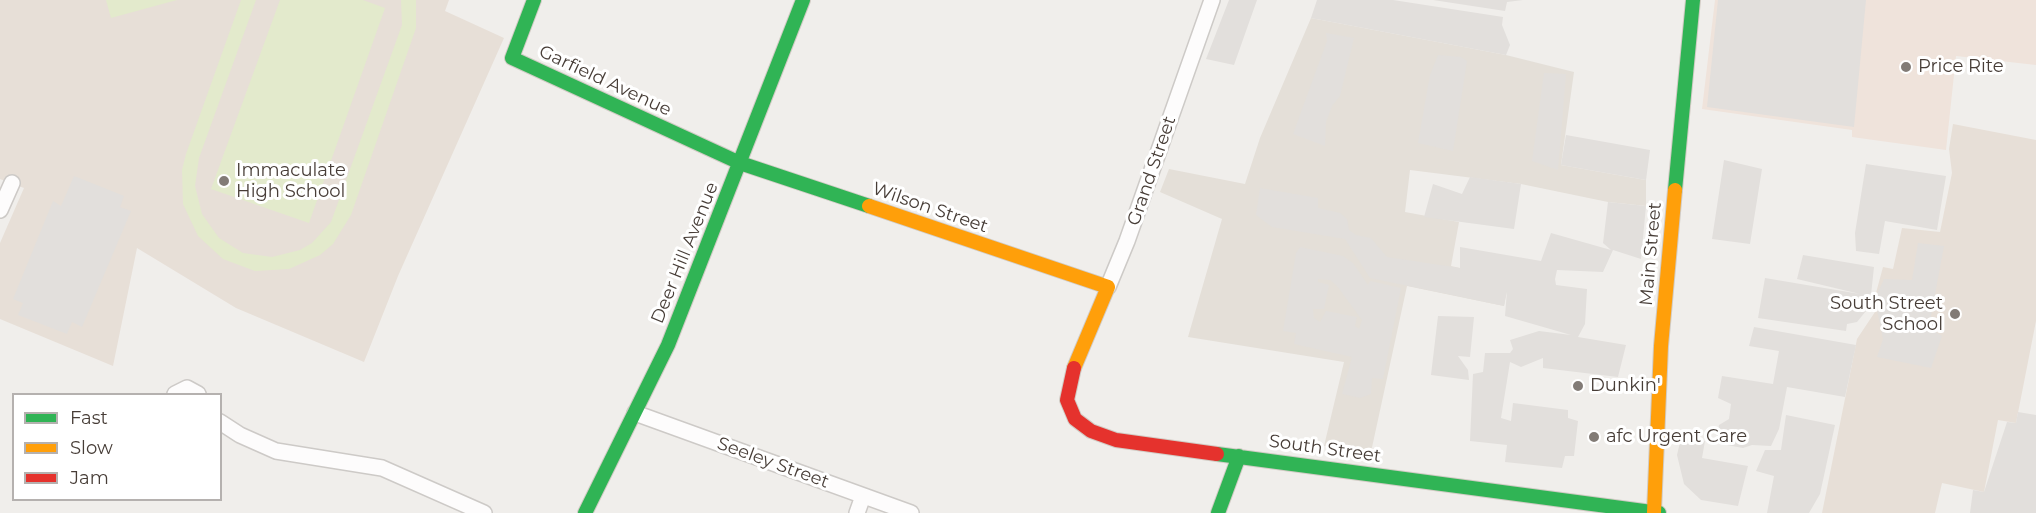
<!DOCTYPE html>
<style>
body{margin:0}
#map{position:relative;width:2036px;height:513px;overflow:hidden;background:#f0eeeb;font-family:Montserrat,sans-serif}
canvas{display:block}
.legend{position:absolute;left:12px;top:393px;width:210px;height:108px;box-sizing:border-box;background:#fff;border:2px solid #b5b1af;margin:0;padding:8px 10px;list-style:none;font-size:18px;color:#473d37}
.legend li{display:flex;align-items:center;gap:12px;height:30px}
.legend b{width:30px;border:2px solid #b5b1af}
</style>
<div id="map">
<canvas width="2036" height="513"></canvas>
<ul class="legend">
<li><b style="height:8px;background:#30b455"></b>Fast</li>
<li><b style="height:8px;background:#ff9f0a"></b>Slow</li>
<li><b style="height:8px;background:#e5322d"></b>Jam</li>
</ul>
</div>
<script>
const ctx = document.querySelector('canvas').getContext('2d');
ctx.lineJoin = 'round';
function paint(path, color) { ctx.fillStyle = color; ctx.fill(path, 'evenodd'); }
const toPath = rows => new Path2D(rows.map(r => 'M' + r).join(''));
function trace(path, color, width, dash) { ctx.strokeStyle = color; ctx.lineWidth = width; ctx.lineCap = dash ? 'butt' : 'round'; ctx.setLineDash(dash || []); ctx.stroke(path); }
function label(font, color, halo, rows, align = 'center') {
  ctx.font = font + ' Montserrat,sans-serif'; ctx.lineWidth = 6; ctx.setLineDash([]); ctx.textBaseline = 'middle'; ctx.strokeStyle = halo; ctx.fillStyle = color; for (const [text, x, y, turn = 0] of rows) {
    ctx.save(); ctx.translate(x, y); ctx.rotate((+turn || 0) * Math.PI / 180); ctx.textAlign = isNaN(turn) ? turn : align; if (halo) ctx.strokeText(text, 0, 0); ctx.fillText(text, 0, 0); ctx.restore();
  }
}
paint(toPath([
 [1311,18,1506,55,1574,72,1561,165,1646,180,1646,206,1608,202,1521,184,1410,170,1405,212,1459,222,1451,266,1509,279,1504,306,1407,286,1371,452,1324,446,1344,362,1188,337,1222,219,1160,192,1169,169,1245,184,1260,138]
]), '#e4dfd8');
paint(toPath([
 [1715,0,2036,0,2036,65,1956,56,1946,150,1852,137,1852,130,1702,109]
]), '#efe3db');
paint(toPath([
 [0,0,449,0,445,11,504,38,398,276,364,362,236,308,137,248,113,366,0,319,0,243,24,188,0,179],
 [1953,124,2036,140,2036,321,2016,423,1998,420,1984,492,1942,483,1935,513,1822,513,1857,339,1879,306,1876,293,1883,267,1893,269,1902,228,1940,232,1952,173,1949,149]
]), '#e7dfd7');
paint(toPath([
 [106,0,177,0,111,18],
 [241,0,256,0,199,158,195,186,202,214,219,238,243,253,272,257,300,250,312,243,331,222,402,25,401,0,416,0,416,28,351,215,333,244,320,255,289,269,255,271,223,259,198,236,183,204,182,170,186,154],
 [280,0,363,0,385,8,309,223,211,189]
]), '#e3eacc');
paint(toPath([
 [1229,0,1257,0,1234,65,1206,59],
 [1317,0,1393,0,1503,17,1502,25,1510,45,1506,55,1311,18],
 [1433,0,1523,0,1507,2,1505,11],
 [1718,0,1866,0,1854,127,1707,107],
 [1326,33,1354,38,1340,96,1332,106,1326,122,1325,146,1293,134,1327,41],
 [1438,55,1461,57,1467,61,1453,151,1418,143,1430,75],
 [1544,73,1566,74,1558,170,1532,161],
 [1566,135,1650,150,1646,180,1561,165],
 [1724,160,1762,169,1750,244,1712,239],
 [1866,164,1946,176,1937,230,1885,221,1879,254,1856,251,1855,233],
 [74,176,124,196,120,207,131,211,82,327,72,322,67,334,18,315,23,303,13,299,53,201,61,206],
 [1470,177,1521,184,1514,229,1424,217,1433,184,1462,194],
 [1260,188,1318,198,1318,208,1340,213,1347,219,1349,230,1356,235,1371,238,1387,257,1460,268,1460,247,1541,261,1551,233,1611,250,1603,243,1608,202,1646,206,1641,259,1613,250,1603,272,1557,270,1555,279,1556,285,1587,289,1585,324,1578,337,1626,345,1618,377,1543,368,1543,358,1521,367,1510,362,1501,418,1511,421,1513,403,1568,410,1568,418,1578,421,1574,456,1565,456,1562,468,1505,462,1507,445,1470,441,1473,374,1483,372,1485,353,1510,353,1513,349,1510,340,1539,331,1571,335,1505,316,1507,291,1504,306,1370,278,1345,239,1272,227,1256,215],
 [1918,243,1944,246,1931,316,1936,332,1942,336,1931,368,1877,357,1883,339,1875,300,1857,322,1847,324,1846,331,1758,318,1765,278,1860,294,1797,279,1803,255,1874,267,1871,295,1875,298,1884,279,1912,280],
 [1300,247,1343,256,1353,263,1368,285,1370,281,1401,288,1383,379,1372,378,1371,394,1360,398,1342,394,1352,357,1294,344,1296,333,1283,331,1296,253],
 [1318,279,1330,280,1337,286,1362,320,1359,329,1355,326,1357,317,1326,311,1320,322,1314,318,1313,309,1324,309,1329,285,1318,282],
 [1438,316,1474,317,1470,357,1458,356,1468,370,1469,380,1431,375],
 [1754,327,1856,345,1845,397,1787,387,1779,429,1771,446,1752,445,1743,448,1716,443,1719,425,1729,419,1731,404,1718,398,1722,376,1773,384,1779,351,1749,346],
 [2018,412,2036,415,2036,513,1970,513,1973,490,1984,492,2007,422,2016,423],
 [1786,415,1835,425,1820,494,1809,513,1767,513,1774,476,1756,471,1765,450,1781,450],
 [1681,438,1705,441,1702,458,1748,466,1738,506,1701,500,1684,484,1677,455]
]), '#e2dfdc');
const street = toPath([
 [0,210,12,183],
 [1108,287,1127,241,1212,0],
 [175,394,187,388,198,394],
 [635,413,911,513],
 [220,422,240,435,276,451,382,468,484,513],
 [857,513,863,496]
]);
const fast = toPath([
 [534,0,512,58,740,163,869,206],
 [1675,190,1693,0],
 [1217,454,1659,513],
 [585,513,668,345,803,0],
 [1218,513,1239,456]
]);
const slow = toPath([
 [869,206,1108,287,1074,368],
 [1654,512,1661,346,1675,190]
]);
const jam = toPath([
 [1074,368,1067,400,1075,419,1091,431,1116,440,1217,454]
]);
trace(street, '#cdcac7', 18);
trace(fast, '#d1cbc4', 16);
trace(slow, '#d1cbc4', 16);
trace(jam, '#d1cbc4', 16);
trace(street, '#fdfcfc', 15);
trace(fast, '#30b455', 14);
trace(slow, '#ff9f0a', 14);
trace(jam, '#e5322d', 14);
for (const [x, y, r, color] of [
 [1906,67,6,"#827b76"],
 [224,181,6,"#827b76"],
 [1955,314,6,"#827b76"],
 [1578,386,6,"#827b76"],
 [1594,437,6,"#827b76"]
]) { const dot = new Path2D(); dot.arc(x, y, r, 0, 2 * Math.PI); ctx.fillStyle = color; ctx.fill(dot); trace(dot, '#fff', 2); }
label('18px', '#473d37', '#fff', [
 ["Price Rite",1918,67],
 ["Immaculate",236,171],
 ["High School",236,192],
 ["South Street",1943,304,"right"],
 ["School",1943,325,"right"],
 ["Dunkin'",1590,386],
 ["afc Urgent Care",1606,437]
], 'left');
label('18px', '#473d37', '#fff', [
 ["Garfield Avenue",605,81,25],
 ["Grand Street",1152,171,-71],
 ["Wilson Street",930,208,19],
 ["Deer Hill Avenue",685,253,-68],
 ["Main Street",1651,254,-85],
 ["South Street",1325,449,8],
 ["Seeley Street",773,463,20]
]);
</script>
